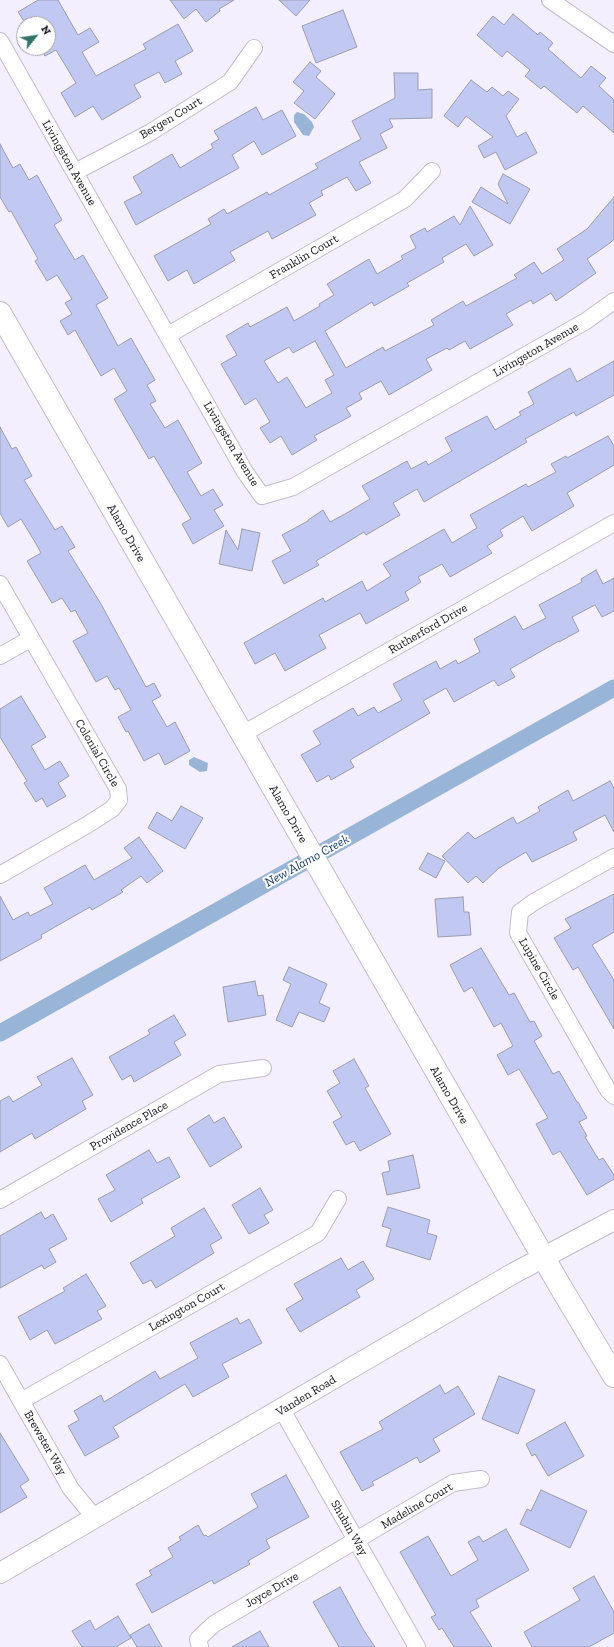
<!DOCTYPE html>
<style>
body{margin:0}
#map{position:relative;width:614px;height:1647px;overflow:hidden;background:#f4effe;font-family:"Zilla Slab",serif}
canvas{display:block}
.north{position:absolute;left:16px;top:16px;width:40px;height:40px;box-sizing:border-box;background:#fff;border:1px solid #a1a0a3;border-radius:50%;rotate:60deg;font-size:11px;font-weight:700;line-height:16px;text-align:center;color:#141218}
.north::after{content:'';display:block;margin:auto;width:14px;height:18px;background:#317569;clip-path:polygon(50% 0,100% 100%,50% 72%,0 100%)}
</style>
<div id="map">
<canvas width="614" height="1647"></canvas>
<div class="north">N</div>
</div>
<script>
const ctx = document.querySelector('canvas').getContext('2d');
ctx.lineJoin = 'round';
function paint(path, color) { ctx.fillStyle = color; ctx.fill(path, 'evenodd'); }
const toPath = rows => new Path2D(rows.map(r => 'M' + r).join(''));
function trace(path, color, width, dash) { ctx.strokeStyle = color; ctx.lineWidth = width; ctx.lineCap = dash ? 'butt' : 'round'; ctx.setLineDash(dash || []); ctx.stroke(path); }
function label(font, color, halo, rows, align = 'center') {
  ctx.font = font + ' "Zilla Slab",serif'; ctx.lineWidth = 4; ctx.setLineDash([]); ctx.textBaseline = 'middle'; ctx.strokeStyle = halo; ctx.fillStyle = color; for (const [text, x, y, turn = 0] of rows) {
    ctx.save(); ctx.translate(x, y); ctx.rotate((+turn || 0) * Math.PI / 180); ctx.textAlign = isNaN(turn) ? turn : align; if (halo) ctx.strokeText(text, 0, 0); ctx.fillText(text, 0, 0); ctx.restore();
  }
}
paint(toPath([
 [297,112,304,114,312,122,314,127,309,136,303,135,294,122,294,115],
 [194,757,208,763,207,771,200,772,189,765,189,760]
]), '#98b5d7');
trace(toPath([
 [0,1033,614,688]
]), '#98b5d7', 17);
const building = toPath([
 [38,0,58,0,78,35,90,28,99,42,82,52,96,76,146,49,143,44,178,24,193,51,175,61,182,74,165,83,159,72,134,85,141,97,102,120,93,106,75,117,61,93,76,83,56,50,45,56,41,48,48,48,48,24,26,24,18,12,38,0],
 [170,0,234,0,219,9,220,11,206,22,196,9,184,19,170,0],
 [279,0,310,0,296,16,279,0],
 [343,10,357,47,316,63,302,26,343,10],
 [513,14,538,35,540,32,553,43,548,49,581,78,591,66,606,78,599,86,614,100,614,133,583,106,577,113,544,86,541,89,525,76,530,70,507,51,502,57,477,35,493,16,504,25,513,14],
 [310,62,321,71,316,77,335,94,315,119,294,103,304,91,293,82,310,62],
 [394,73,418,73,418,90,432,89,432,118,389,119,393,127,380,134,387,148,359,162,371,183,356,191,347,177,321,191,323,195,309,203,316,215,272,239,268,231,230,252,235,260,194,284,187,270,168,281,154,256,211,224,208,219,224,209,227,214,267,192,269,195,318,168,315,164,361,139,352,121,395,98,394,73],
 [471,80,487,92,492,87,503,96,508,91,519,99,506,116,517,137,526,132,537,153,505,170,496,152,484,158,478,146,493,137,466,116,458,127,444,116,471,80],
 [256,107,263,120,282,110,296,136,262,155,254,141,232,155,239,168,136,225,124,202,142,193,133,177,172,154,180,168,213,148,211,144,219,139,214,131,256,107],
 [0,144,13,168,20,164,29,180,37,175,62,220,54,225,75,260,83,255,108,298,96,305,118,346,131,338,155,380,147,385,156,401,150,404,165,428,178,420,202,463,187,472,201,496,213,489,223,505,214,510,224,526,193,544,182,524,191,519,154,456,149,459,114,399,127,391,114,368,101,376,75,330,68,335,60,321,72,314,65,303,72,299,57,275,47,281,35,261,38,259,11,211,9,212,0,197,0,144],
 [503,174,530,189,510,224,472,202,481,187,508,204,498,184,503,174],
 [614,197,614,239,610,243,587,259,596,273,556,301,551,293,533,304,531,300,506,314,513,325,470,349,465,341,449,350,447,348,426,359,432,370,389,395,381,381,359,393,362,399,346,408,351,416,314,436,317,440,292,455,281,436,270,443,260,428,270,422,256,398,245,405,221,364,237,355,226,336,248,323,250,327,287,307,294,321,320,306,319,304,334,295,327,284,369,259,377,274,403,259,401,256,416,248,410,236,425,228,427,232,454,216,460,225,470,206,493,245,474,256,466,244,442,258,444,262,407,283,409,286,374,306,372,302,325,331,346,368,383,347,385,351,434,325,431,320,463,301,466,306,517,278,514,275,534,262,542,274,564,260,557,249,587,229,614,197],
 [315,341,334,375,325,380,332,393,306,408,287,377,278,383,264,361,289,347,293,353,315,341],
 [614,361,614,395,576,416,574,412,525,439,527,442,424,502,417,489,393,503,400,515,366,535,364,532,316,561,319,565,284,584,272,561,291,551,282,535,308,521,308,520,323,510,330,522,345,514,370,499,362,486,407,461,411,469,426,461,428,465,452,451,445,438,487,416,495,430,521,415,519,412,534,404,528,392,570,368,577,382,614,361],
 [0,427,12,449,16,447,32,476,24,480,55,530,62,526,75,547,68,551,101,604,146,687,154,683,161,696,152,701,167,727,175,722,190,751,165,765,159,753,144,761,128,731,126,732,118,717,131,710,119,688,115,690,107,676,96,682,73,641,88,633,75,610,71,612,62,598,52,603,27,561,41,553,35,542,21,519,8,527,0,513,0,427],
 [608,436,614,446,614,465,567,493,574,506,532,531,523,516,500,530,503,536,487,546,492,553,450,577,442,564,418,577,421,582,405,592,409,600,366,624,360,613,319,635,326,648,285,671,275,653,255,664,244,643,323,598,325,602,362,581,367,591,391,576,383,564,444,529,452,543,477,528,470,515,526,484,528,487,556,472,551,464,566,456,567,458,608,436],
 [242,529,260,533,252,571,219,564,226,530,238,550,242,529],
 [596,570,603,584,614,578,614,611,602,617,595,605,572,617,579,631,559,642,559,641,510,669,515,677,498,686,494,680,454,702,446,688,423,701,430,713,350,760,354,767,331,780,329,775,317,782,301,755,321,744,313,731,353,708,358,716,374,707,378,713,402,700,393,684,436,661,440,669,456,660,458,664,480,652,474,639,515,616,523,630,546,618,539,605,582,582,581,579,596,570],
 [21,696,46,737,31,746,45,770,60,761,69,776,58,783,66,796,47,807,42,798,36,802,24,783,27,781,0,737,0,709,21,696],
 [610,781,614,788,614,832,605,815,573,832,577,840,532,862,526,852,499,868,483,883,476,876,468,883,442,856,468,832,475,839,513,817,517,824,540,811,538,807,568,790,573,801,610,781],
 [181,806,203,818,185,849,148,828,157,812,172,821,181,806],
 [139,837,163,871,147,883,141,876,121,890,123,892,92,910,90,907,41,935,42,938,0,961,0,896,13,920,28,912,30,916,53,904,44,888,85,865,94,880,132,858,124,848,139,837],
 [428,853,445,861,436,878,419,869,428,853],
 [614,894,614,932,592,945,614,980,614,1029,578,967,573,970,554,938,571,928,565,919,614,894],
 [463,897,464,912,469,912,471,935,438,937,435,899,463,897],
 [481,948,509,995,514,993,530,1022,534,1021,542,1036,534,1041,553,1074,559,1071,577,1102,578,1102,587,1118,579,1122,587,1136,585,1137,599,1160,603,1158,614,1175,614,1179,587,1195,560,1151,553,1155,536,1124,548,1118,519,1069,508,1075,497,1055,513,1046,501,1023,494,1027,472,987,464,992,450,965,481,948],
 [289,967,327,984,319,1003,330,1008,324,1022,299,1012,292,1027,276,1020,291,984,283,980,289,967],
 [255,981,258,996,263,995,266,1015,228,1022,223,987,255,981],
 [174,1015,186,1035,174,1042,181,1055,134,1082,131,1075,122,1080,109,1057,150,1034,148,1030,174,1015],
 [72,1058,93,1095,82,1101,86,1109,35,1139,32,1133,0,1152,0,1101,9,1096,13,1102,42,1085,37,1077,72,1058],
 [354,1059,369,1086,365,1088,391,1134,360,1151,354,1141,346,1145,333,1122,342,1117,327,1091,340,1083,333,1071,354,1059],
 [209,1115,214,1123,224,1117,242,1147,210,1167,187,1129,209,1115],
 [149,1150,157,1163,169,1157,180,1177,141,1199,143,1203,111,1222,98,1199,115,1190,106,1175,149,1150],
 [413,1155,420,1188,387,1195,382,1173,390,1171,388,1161,413,1155],
 [260,1188,273,1210,264,1215,269,1223,249,1234,232,1205,260,1188],
 [388,1207,430,1220,427,1233,437,1236,430,1260,386,1246,391,1229,382,1226,388,1207],
 [204,1208,222,1238,210,1245,214,1253,156,1288,151,1280,143,1284,130,1263,175,1236,171,1228,204,1208],
 [41,1212,45,1219,53,1214,67,1239,49,1249,56,1262,44,1269,42,1265,0,1288,0,1236,41,1212],
 [341,1258,348,1270,363,1261,374,1279,356,1290,360,1297,300,1332,286,1309,303,1299,294,1284,341,1258],
 [86,1274,106,1306,97,1311,102,1319,55,1344,47,1330,30,1340,18,1317,65,1291,63,1288,86,1274],
 [237,1318,240,1324,249,1319,262,1343,222,1364,229,1377,193,1397,185,1384,113,1427,119,1437,85,1456,68,1426,79,1420,74,1411,101,1395,104,1402,155,1371,160,1379,198,1358,190,1343,237,1318],
 [499,1376,535,1390,518,1434,482,1419,499,1376],
 [440,1385,445,1394,458,1386,475,1414,433,1439,440,1451,420,1463,417,1457,372,1482,374,1485,362,1491,340,1452,383,1429,379,1422,440,1385],
 [565,1422,584,1456,548,1476,535,1454,532,1456,526,1444,565,1422],
 [0,1433,29,1480,20,1486,27,1497,0,1513,0,1433],
 [286,1475,309,1517,266,1540,270,1548,248,1561,250,1564,214,1584,212,1580,152,1613,136,1584,152,1575,149,1571,173,1557,168,1548,181,1540,179,1537,198,1525,204,1536,206,1535,208,1537,258,1507,251,1494,286,1475],
 [541,1490,587,1511,570,1548,520,1524,527,1509,531,1511,541,1490],
 [506,1529,529,1570,476,1600,479,1607,470,1612,492,1647,454,1647,442,1628,439,1630,431,1617,436,1615,400,1552,428,1536,451,1576,478,1560,468,1542,479,1536,483,1542,506,1529],
 [594,1576,614,1612,614,1633,589,1647,532,1647,524,1632,580,1600,573,1588,594,1576],
 [340,1587,363,1629,375,1647,339,1647,313,1602,340,1587],
 [118,1616,131,1638,116,1647,82,1647,72,1631,90,1620,95,1630,118,1616],
 [149,1624,162,1647,137,1647,130,1635,149,1624],
 [260,1631,269,1647,232,1647,260,1631]
]);
paint(building, '#c1c9f3');
trace(building, '#9a9dae', 1);
const minor = toPath([
 [550,0,614,44],
 [0,41,245,472,262,496,293,487,586,321,614,301],
 [75,172,151,132,230,82,254,48],
 [168,335,405,199,432,171],
 [0,584,118,789,119,800,112,809,87,825,0,875],
 [0,656,30,639],
 [241,735,614,523],
 [614,857,534,902,520,912,518,933,608,1090,614,1096],
 [0,1200,219,1074,263,1068],
 [0,1364,71,1489,95,1518],
 [21,1401,318,1233,338,1199],
 [282,1410,417,1647],
 [200,1647,198,1639,214,1624,453,1483,481,1479]
]);
const tertiary = toPath([
 [0,1573,514,1273,614,1220]
]);
const secondary = toPath([
 [0,313,560,1286,614,1376]
]);
trace(minor, '#c2bdce', 18);
trace(tertiary, '#c2bdce', 22);
trace(secondary, '#c2bdce', 24);
trace(minor, '#fff', 16);
trace(tertiary, '#fff', 20);
trace(secondary, '#fff', 22);
label('12px', '#141218', '#fff', [
 ["Bergen Court",171,118,-31],
 ["Livingston Avenue",69,163,60],
 ["Franklin Court",304,257,-30],
 ["Livingston Avenue",536,350,-30],
 ["Livingston Avenue",231,444,59],
 ["Alamo Drive",126,533,60],
 ["Rutherford Drive",428,629,-30],
 ["Colonial Circle",97,753,60],
 ["Alamo Drive",288,814,60],
 ["Lupine Circle",539,969,60],
 ["Alamo Drive",449,1095,60],
 ["Providence Place",129,1126,-30],
 ["Lexington Court",187,1307,-30],
 ["Vanden Road",306,1396,-31],
 ["Brewster Way",45,1443,60],
 ["Madeline Court",417,1506,-30],
 ["Shubin Way",349,1528,60],
 ["Joyce Drive",272,1590,-30]
]);
label('italic 13px', '#133d69', '#fff', [
 ["New Alamo Creek",307,861,-29]
]);
</script>
